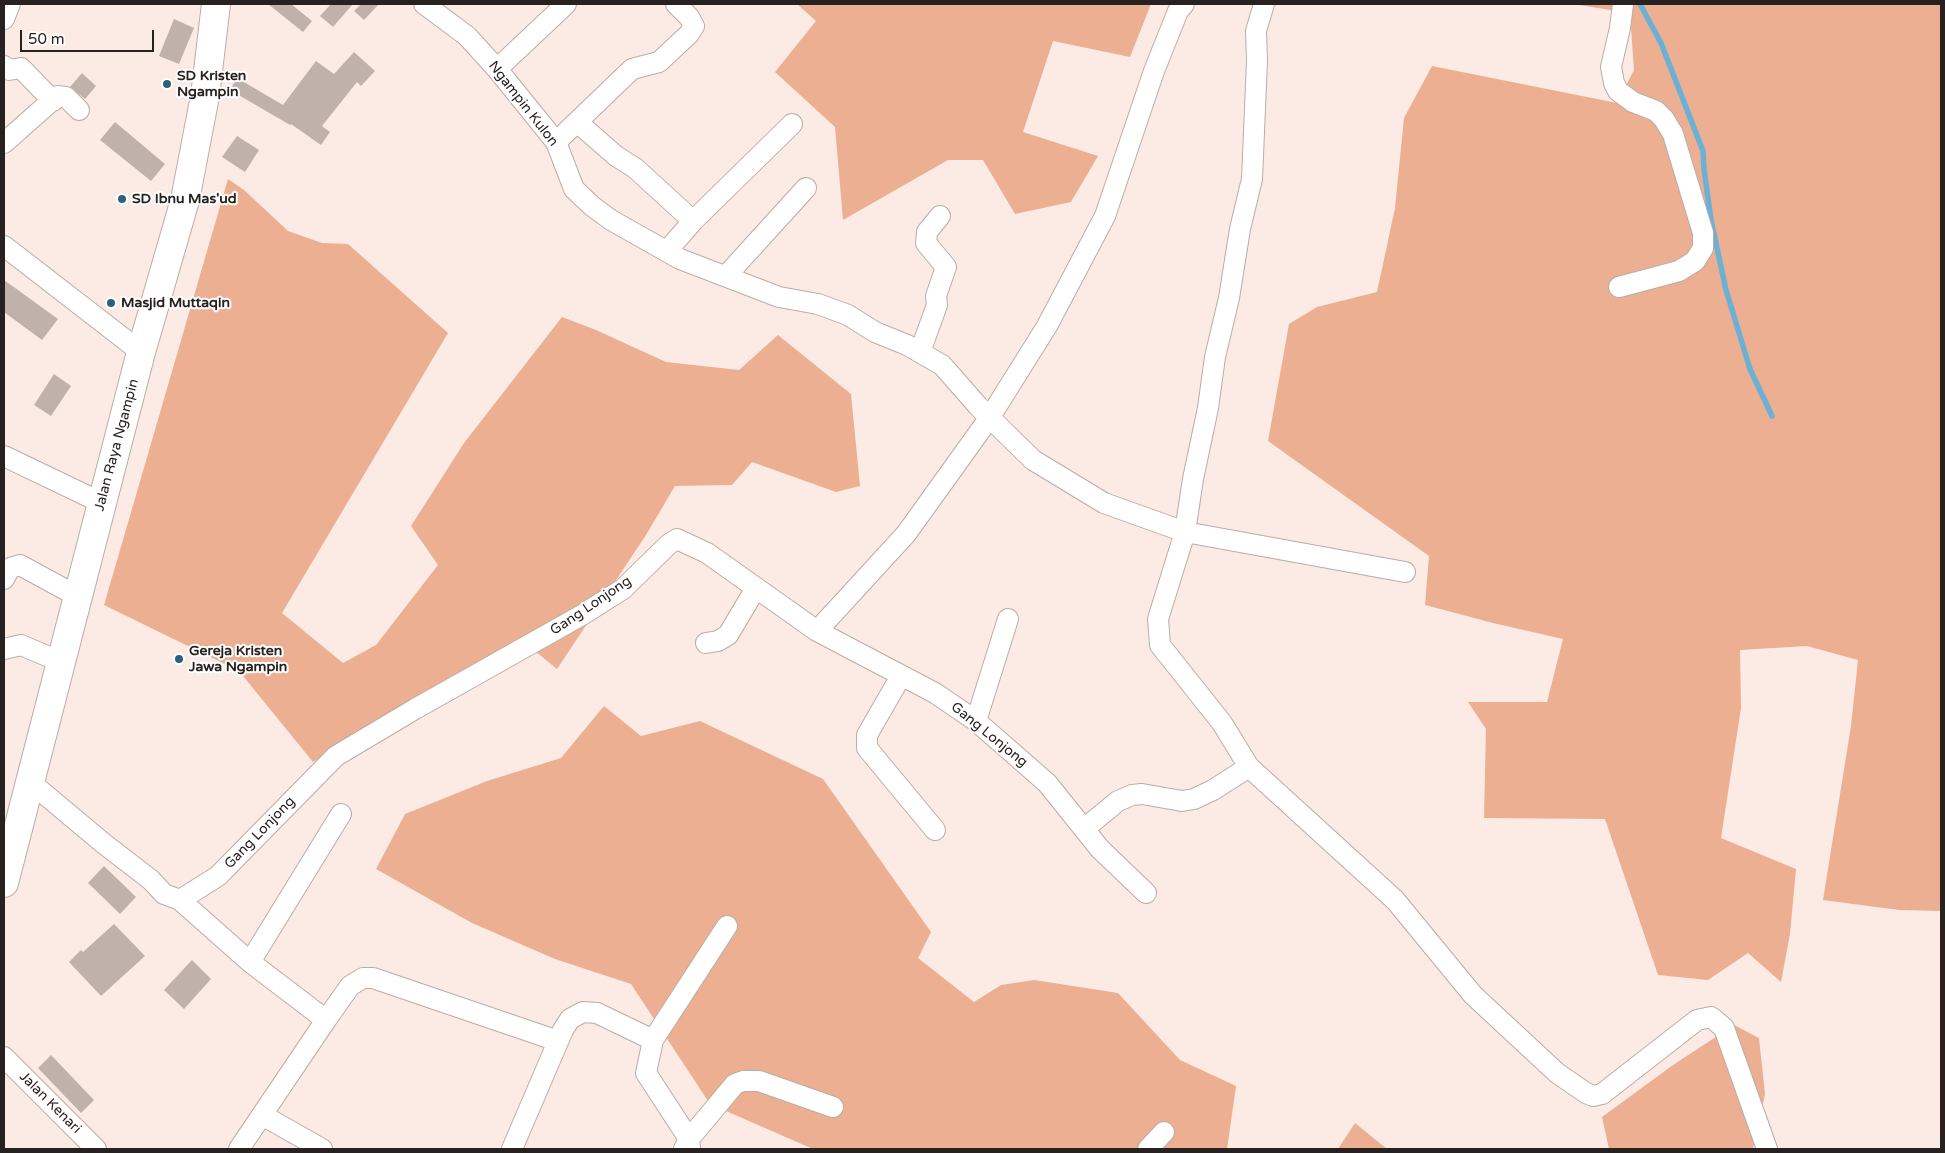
<!DOCTYPE html>
<style>
body{margin:0}
#map{position:relative;width:1945px;height:1153px;overflow:hidden;background:#fbebe4;font-family:"Varela Round",sans-serif}
canvas{display:block}
.frame{position:absolute;inset:0;border:5px solid #27211f;pointer-events:none}
.scale{position:absolute;left:20px;top:30px;width:134px;height:22px;box-sizing:border-box;border:2px solid #27211f;border-top:0;padding-left:6px;font-size:15px;line-height:18px;white-space:nowrap;color:#27211f;-webkit-text-stroke:4px #fff;paint-order:stroke}
</style>
<div id="map">
<canvas width="1945" height="1153"></canvas>
<div class="frame"></div>
<div class="scale">50 m</div>
</div>
<script>
const ctx = document.querySelector('canvas').getContext('2d');
ctx.lineJoin = 'round';
function paint(path, color) { ctx.fillStyle = color; ctx.fill(path, 'evenodd'); }
const toPath = rows => new Path2D(rows.map(r => 'M' + r).join(''));
function trace(path, color, width, dash) { ctx.strokeStyle = color; ctx.lineWidth = width; ctx.lineCap = dash ? 'butt' : 'round'; ctx.setLineDash(dash || []); ctx.stroke(path); }
function label(font, color, halo, rows, align = 'center') {
  ctx.font = font + ' "Varela Round",sans-serif'; ctx.lineWidth = 4; ctx.setLineDash([]); ctx.textBaseline = 'middle'; ctx.strokeStyle = halo; ctx.fillStyle = color; for (const [text, x, y, turn = 0] of rows) {
    ctx.save(); ctx.translate(x, y); ctx.rotate((+turn || 0) * Math.PI / 180); ctx.textAlign = isNaN(turn) ? turn : align; if (halo) ctx.strokeText(text, 0, 0); ctx.fillText(text, 0, 0); ctx.restore();
  }
}
paint(toPath([
 [797,4,1151,4,1130,57,1053,41,1023,132,1098,156,1071,202,1015,214,983,160,948,160,843,220,835,127,775,72,816,21],
 [1572,4,1941,4,1941,911,1899,910,1823,900,1851,726,1858,660,1807,646,1740,650,1741,708,1721,838,1796,869,1790,934,1781,982,1748,953,1708,980,1658,975,1605,819,1484,818,1486,729,1468,702,1547,702,1563,639,1493,623,1425,605,1429,556,1268,441,1289,324,1317,307,1377,292,1395,208,1404,118,1432,66,1617,103,1634,70,1630,13],
 [228,179,244,190,288,231,322,243,348,244,448,333,282,613,343,663,376,645,438,565,411,526,464,443,562,317,596,330,666,362,739,370,778,335,851,394,860,486,836,492,752,462,732,485,675,486,646,535,557,669,519,638,313,762,239,671,104,605],
 [604,706,641,736,700,721,823,779,931,932,918,958,974,1002,1001,985,1034,980,1118,993,1180,1060,1236,1086,1227,1149,813,1149,710,1104,631,984,555,959,472,923,376,869,405,814,487,781,561,758],
 [1734,1025,1759,1038,1765,1094,1753,1149,1609,1149,1602,1117,1673,1065],
 [1355,1123,1387,1149,1338,1149]
]), '#ecaf92');
trace(toPath([
 [1640,4,1661,43,1703,151,1704,169,1711,220,1726,290,1750,369,1772,416]
]), '#6ab1d5', 5.5);
paint(toPath([
 [268,4,291,4,312,21,303,32],
 [331,4,353,4,333,27,320,16],
 [361,4,379,4,364,20,354,11],
 [174,19,194,28,179,64,159,56],
 [354,52,375,71,361,86,357,82,322,126,330,132,321,145,291,124,290,125,230,90,237,78,283,105,316,61,334,74],
 [82,73,96,86,85,99,70,87],
 [115,122,165,164,151,181,100,140],
 [237,136,259,150,245,172,222,157],
 [4,280,58,319,42,340,4,312],
 [54,374,71,386,51,416,34,405],
 [104,866,136,897,120,914,88,883],
 [114,924,145,956,101,996,69,962,81,950,83,952],
 [192,960,211,979,184,1009,164,990],
 [51,1055,94,1100,81,1113,38,1068]
]), '#c0b1aa');
const minor = toPath([
 [424,4,467,36,497,69,556,142,574,189,592,206,611,220,680,259,779,297,818,304,848,315,875,332,907,345,942,365,978,406,1033,460,1104,503,1185,532,1405,572],
 [1264,4,1256,31,1257,61,1252,179,1240,229,1229,298,1215,357,1208,408,1193,479,1185,532,1158,619,1160,645,1222,723,1249,767,1395,900,1473,995,1557,1073,1586,1093,1593,1096,1602,1094,1697,1020,1711,1017,1724,1028,1767,1149],
 [4,19,10,4],
 [4,66,9,70,21,68,53,101],
 [497,69,566,4],
 [577,122,616,156,635,168,693,221],
 [556,142,632,69,659,62,689,34,694,26,689,17,676,4],
 [4,143,57,96,66,97,79,110],
 [4,246,141,352],
 [667,251,693,221,792,124],
 [726,276,806,188],
 [1619,287,1679,271,1695,261,1703,248,1703,233,1673,134,1664,119,1656,111,1633,102,1618,91,1614,83,1611,67,1620,28,1623,4],
 [920,352,937,305,936,296,946,267,926,243,927,232,940,216],
 [4,456,102,503],
 [4,579,10,568,20,565,77,596],
 [817,631,906,534,990,417,1047,326,1105,216,1154,71,1178,11,1184,4],
 [706,643,718,641,728,635,756,588],
 [4,649,21,645,61,662],
 [901,676,867,735,867,748,935,830],
 [976,721,1008,619],
 [29,781,103,843,151,880,164,894,180,900,218,876,336,756,415,709,582,615,623,589,669,544,677,539,707,553,817,631,935,693,976,721,1047,783,1100,849,1146,893],
 [1084,829,1118,801,1132,795,1142,794,1182,801,1194,799,1213,790,1249,767],
 [180,900,250,962,326,1020,239,1149],
 [250,962,341,814],
 [326,1020,350,986,363,978,373,978,558,1041],
 [4,1057,96,1149],
 [262,1115,322,1149],
 [512,1149,563,1030,570,1019,583,1012,597,1013,653,1040],
 [684,1149,689,1139,735,1084,743,1081,759,1081,833,1107],
 [690,1149,689,1139,646,1073,653,1040,727,926],
 [1148,1149,1164,1132]
]);
const primary = toPath([
 [4,883,141,352,185,200,205,96,216,4]
]);
trace(minor, '#bbaca5', 22);
trace(primary, '#bbaca5', 30);
trace(minor, '#fff', 20);
trace(primary, '#fff', 28);
for (const [x, y, r, color] of [
 [167,84,5,"#2a617c"],
 [122,199,5,"#2a617c"],
 [111,303,5,"#2a617c"],
 [179,659,5,"#2a617c"]
]) { const dot = new Path2D(); dot.arc(x, y, r, 0, 2 * Math.PI); ctx.fillStyle = color; ctx.fill(dot); trace(dot, '#fff', 2); }
label('bold 14px', '#27211f', '#fff', [
 ["SD Kristen",177,76],
 ["Ngampin",177,92],
 ["SD Ibnu Mas'ud",132,199],
 ["Masjid Muttaqin",121,303],
 ["Gereja Kristen",189,651],
 ["Jawa Ngampin",189,667]
], 'left');
label('14px', '#27211f', '#fff', [
 ["Ngampin Kulon",523,104,52],
 ["Jalan Raya Ngampin",117,445,-75],
 ["Gang Lonjong",591,606,-34],
 ["Gang Lonjong",989,735,39],
 ["Gang Lonjong",260,833,-46],
 ["Jalan Kenari",50,1103,45]
]);
</script>
